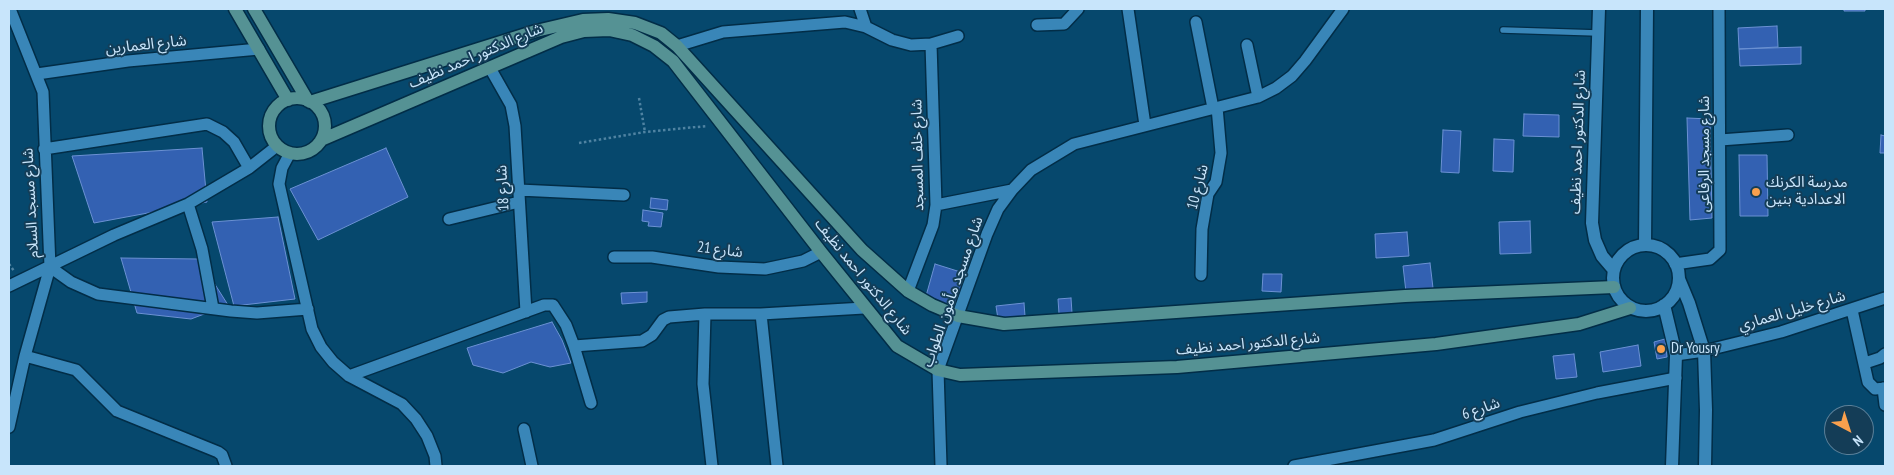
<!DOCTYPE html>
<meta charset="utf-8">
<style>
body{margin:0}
#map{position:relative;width:1894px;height:475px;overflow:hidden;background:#06486d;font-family:"PT Sans Narrow",sans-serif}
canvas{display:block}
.frame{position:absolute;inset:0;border:10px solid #c8e5fb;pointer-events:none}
.north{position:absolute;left:1824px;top:405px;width:50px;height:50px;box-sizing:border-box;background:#143d57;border:1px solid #5c8099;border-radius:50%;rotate:140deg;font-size:14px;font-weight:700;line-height:20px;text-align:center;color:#c8e5fb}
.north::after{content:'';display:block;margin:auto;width:18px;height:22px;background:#f9a04d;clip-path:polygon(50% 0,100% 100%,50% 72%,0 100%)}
</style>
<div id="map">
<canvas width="1894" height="475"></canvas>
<div class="frame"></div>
<div class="north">N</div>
</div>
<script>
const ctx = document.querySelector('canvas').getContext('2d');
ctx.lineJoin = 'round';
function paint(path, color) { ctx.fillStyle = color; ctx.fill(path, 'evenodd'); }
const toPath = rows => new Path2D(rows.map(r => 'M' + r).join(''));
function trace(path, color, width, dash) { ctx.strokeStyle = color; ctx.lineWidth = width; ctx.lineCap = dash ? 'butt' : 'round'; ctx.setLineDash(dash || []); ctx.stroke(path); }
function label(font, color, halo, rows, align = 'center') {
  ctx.font = font + ' "PT Sans Narrow","Noto Sans Arabic",sans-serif'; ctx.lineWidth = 4; ctx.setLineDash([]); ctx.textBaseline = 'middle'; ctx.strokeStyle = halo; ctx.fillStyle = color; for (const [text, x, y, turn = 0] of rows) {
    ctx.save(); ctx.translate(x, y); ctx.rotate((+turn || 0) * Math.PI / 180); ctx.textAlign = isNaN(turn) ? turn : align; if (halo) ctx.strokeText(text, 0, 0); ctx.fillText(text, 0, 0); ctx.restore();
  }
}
const building = toPath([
 [1844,9,1865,9,1865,11,1844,11,1844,9],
 [1777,26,1778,47,1739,49,1738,28,1777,26],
 [1801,47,1801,64,1740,66,1739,49,1801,47],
 [1524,114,1559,115,1559,137,1523,136,1524,114],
 [1687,118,1710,119,1712,218,1690,220,1687,118],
 [1443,130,1461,131,1459,173,1441,172,1443,130],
 [1881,135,1885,136,1885,153,1880,153,1881,135],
 [1494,139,1514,140,1513,172,1493,171,1494,139],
 [202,148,207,202,94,223,72,156,202,148],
 [386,148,408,197,318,240,290,189,386,148],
 [1739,155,1767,155,1768,216,1740,216,1739,155],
 [651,198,668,200,667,210,650,208,651,198],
 [643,210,663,213,661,227,648,226,649,222,642,221,643,210],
 [278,217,295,299,234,306,212,222,278,217],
 [1530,221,1531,253,1500,254,1499,222,1530,221],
 [1407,232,1409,256,1376,258,1375,234,1407,232],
 [121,258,199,259,228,305,191,319,137,313,121,258],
 [1430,263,1433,288,1406,292,1403,266,1430,263],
 [935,264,967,274,955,307,926,296,935,264],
 [1263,274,1282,274,1281,292,1262,291,1263,274],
 [647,292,647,302,622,304,621,293,647,292],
 [1071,298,1072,313,1059,314,1058,299,1071,298],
 [1024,303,1025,316,998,319,996,306,1024,303],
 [552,322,562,340,571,363,550,367,531,362,503,373,473,365,467,348,552,322],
 [1665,339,1667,357,1657,359,1654,342,1665,339],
 [1638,345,1641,366,1603,372,1600,352,1638,345],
 [1574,354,1577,377,1556,379,1553,356,1574,354]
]);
paint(building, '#3361b2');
trace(building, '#6b91d3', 1);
const service = toPath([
 [1503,30,1598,33]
]);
const minor = toPath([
 [860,9,866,27],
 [1128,9,1145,125],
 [1196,22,1213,108],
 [1037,25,1064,24,1078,9],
 [1247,45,1258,97],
 [677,46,723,32,845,22,866,27,892,40,911,45,931,44,958,36],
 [490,68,511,105,515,126,526,312],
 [37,74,128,61,259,49],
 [1720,140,1788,135],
 [44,149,207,124,223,132,234,142,249,168],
 [290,153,282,168,279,184,312,329,321,347,333,362,349,376,402,404,416,419,427,436,435,456,436,466],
 [519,190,624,195],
 [188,204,202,249,213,308],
 [936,205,1012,190],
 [449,219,519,202],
 [614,257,652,257,719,267,765,269,803,261,821,252],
 [1675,264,1710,259,1720,250,1719,9],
 [50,267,71,282,98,294,231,311,257,313,308,309],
 [1201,275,1202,229,1208,194,1216,182,1221,153,1217,107],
 [9,286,114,235,188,204,249,168,277,146],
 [908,291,933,225,936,205,931,44],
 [1852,310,1868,382,1875,389,1885,388],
 [705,314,703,384,712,466],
 [761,314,777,466],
 [574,346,642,341,652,335,663,320,669,317,705,314,761,314,864,308],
 [1676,355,1704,351,1781,332,1885,298],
 [25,356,76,370,117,411,218,452,222,455,226,466],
 [1865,363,1880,358,1885,354],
 [349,376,544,305,553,305,566,325,574,346,591,403],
 [1883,388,1885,405],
 [9,427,25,356,50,267,43,92,10,9],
 [524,429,532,466],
 [941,466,938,370,987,234,998,209,1012,190,1031,170,1074,144,1258,97,1276,88,1292,76,1305,61,1343,9],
 [1294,466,1434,440,1520,412,1597,393,1676,378]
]);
const tertiary = toPath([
 [1599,9,1592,223,1595,240,1602,256,1614,270],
 [1645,245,1647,9],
 '1613 278a33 33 0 1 1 66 0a33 33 0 1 1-66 0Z',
 [1679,279,1689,303,1704,351,1706,410,1705,466],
 [1664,305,1676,355,1672,466]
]);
const secondary = toPath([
 [235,9,288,100],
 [254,9,308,101],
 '269 126a28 28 0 1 1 56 0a28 28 0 1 1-56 0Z',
 [310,102,536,31,583,20,608,19,635,23,661,33,677,46,862,250,908,291,932,305,958,316,1004,324,1405,296,1614,287],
 [321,140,561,37,584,31,609,30,632,35,654,46,673,61,821,252,897,346,938,370,960,375,1177,367,1436,344,1579,324,1630,308]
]);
trace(service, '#022d47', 8);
trace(minor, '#022d47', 14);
trace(tertiary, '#022d47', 15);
trace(secondary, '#022d47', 15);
trace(toPath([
 [639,98,645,132],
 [579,143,645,132,707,126],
 [9,264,14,271]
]), '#4f83a2', 2.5, [2.5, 2.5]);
trace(service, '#3986b8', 5.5);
trace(minor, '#3986b8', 11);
trace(tertiary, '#3986b8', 12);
trace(secondary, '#559294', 12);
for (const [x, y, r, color] of [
 [1756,192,5,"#f9a04d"],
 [1661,349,5,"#f9a04d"]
]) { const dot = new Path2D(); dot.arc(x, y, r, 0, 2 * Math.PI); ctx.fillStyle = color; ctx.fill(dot); trace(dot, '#143d57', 2); }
label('15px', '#c8e5fb', '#143d57', [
 ["شارع العمارين",146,45,-6],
 ["شارع الدكتور احمد نظيف",476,56,-23],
 ["شارع الدكتور احمد نظيف",1578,142,-88],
 ["شارع مسجد الرفاعى",1705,154,-90],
 ["شارع خلف المسجد",918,155,-91],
 ["شارع 10",1198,187,-75],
 ["شارع 18",503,188,-93],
 ["شارع مسجد السلام",31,203,-93],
 ["شارع 21",720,250,7],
 ["شارع الدكتور احمد نظيف",863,277,51],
 ["شارع مسجد مأمون الطواب",953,292,-71],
 ["شارع خليل العماري",1792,311,-16],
 ["شارع الدكتور احمد نظيف",1248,344,-5],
 ["شارع 6",1481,409,-19]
]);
label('15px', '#c8e5fb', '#143d57', [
 ["مدرسة الكرنك",1766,183],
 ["الاعدادية بنين",1766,200],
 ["Dr Yousry",1671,349]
], 'left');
</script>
